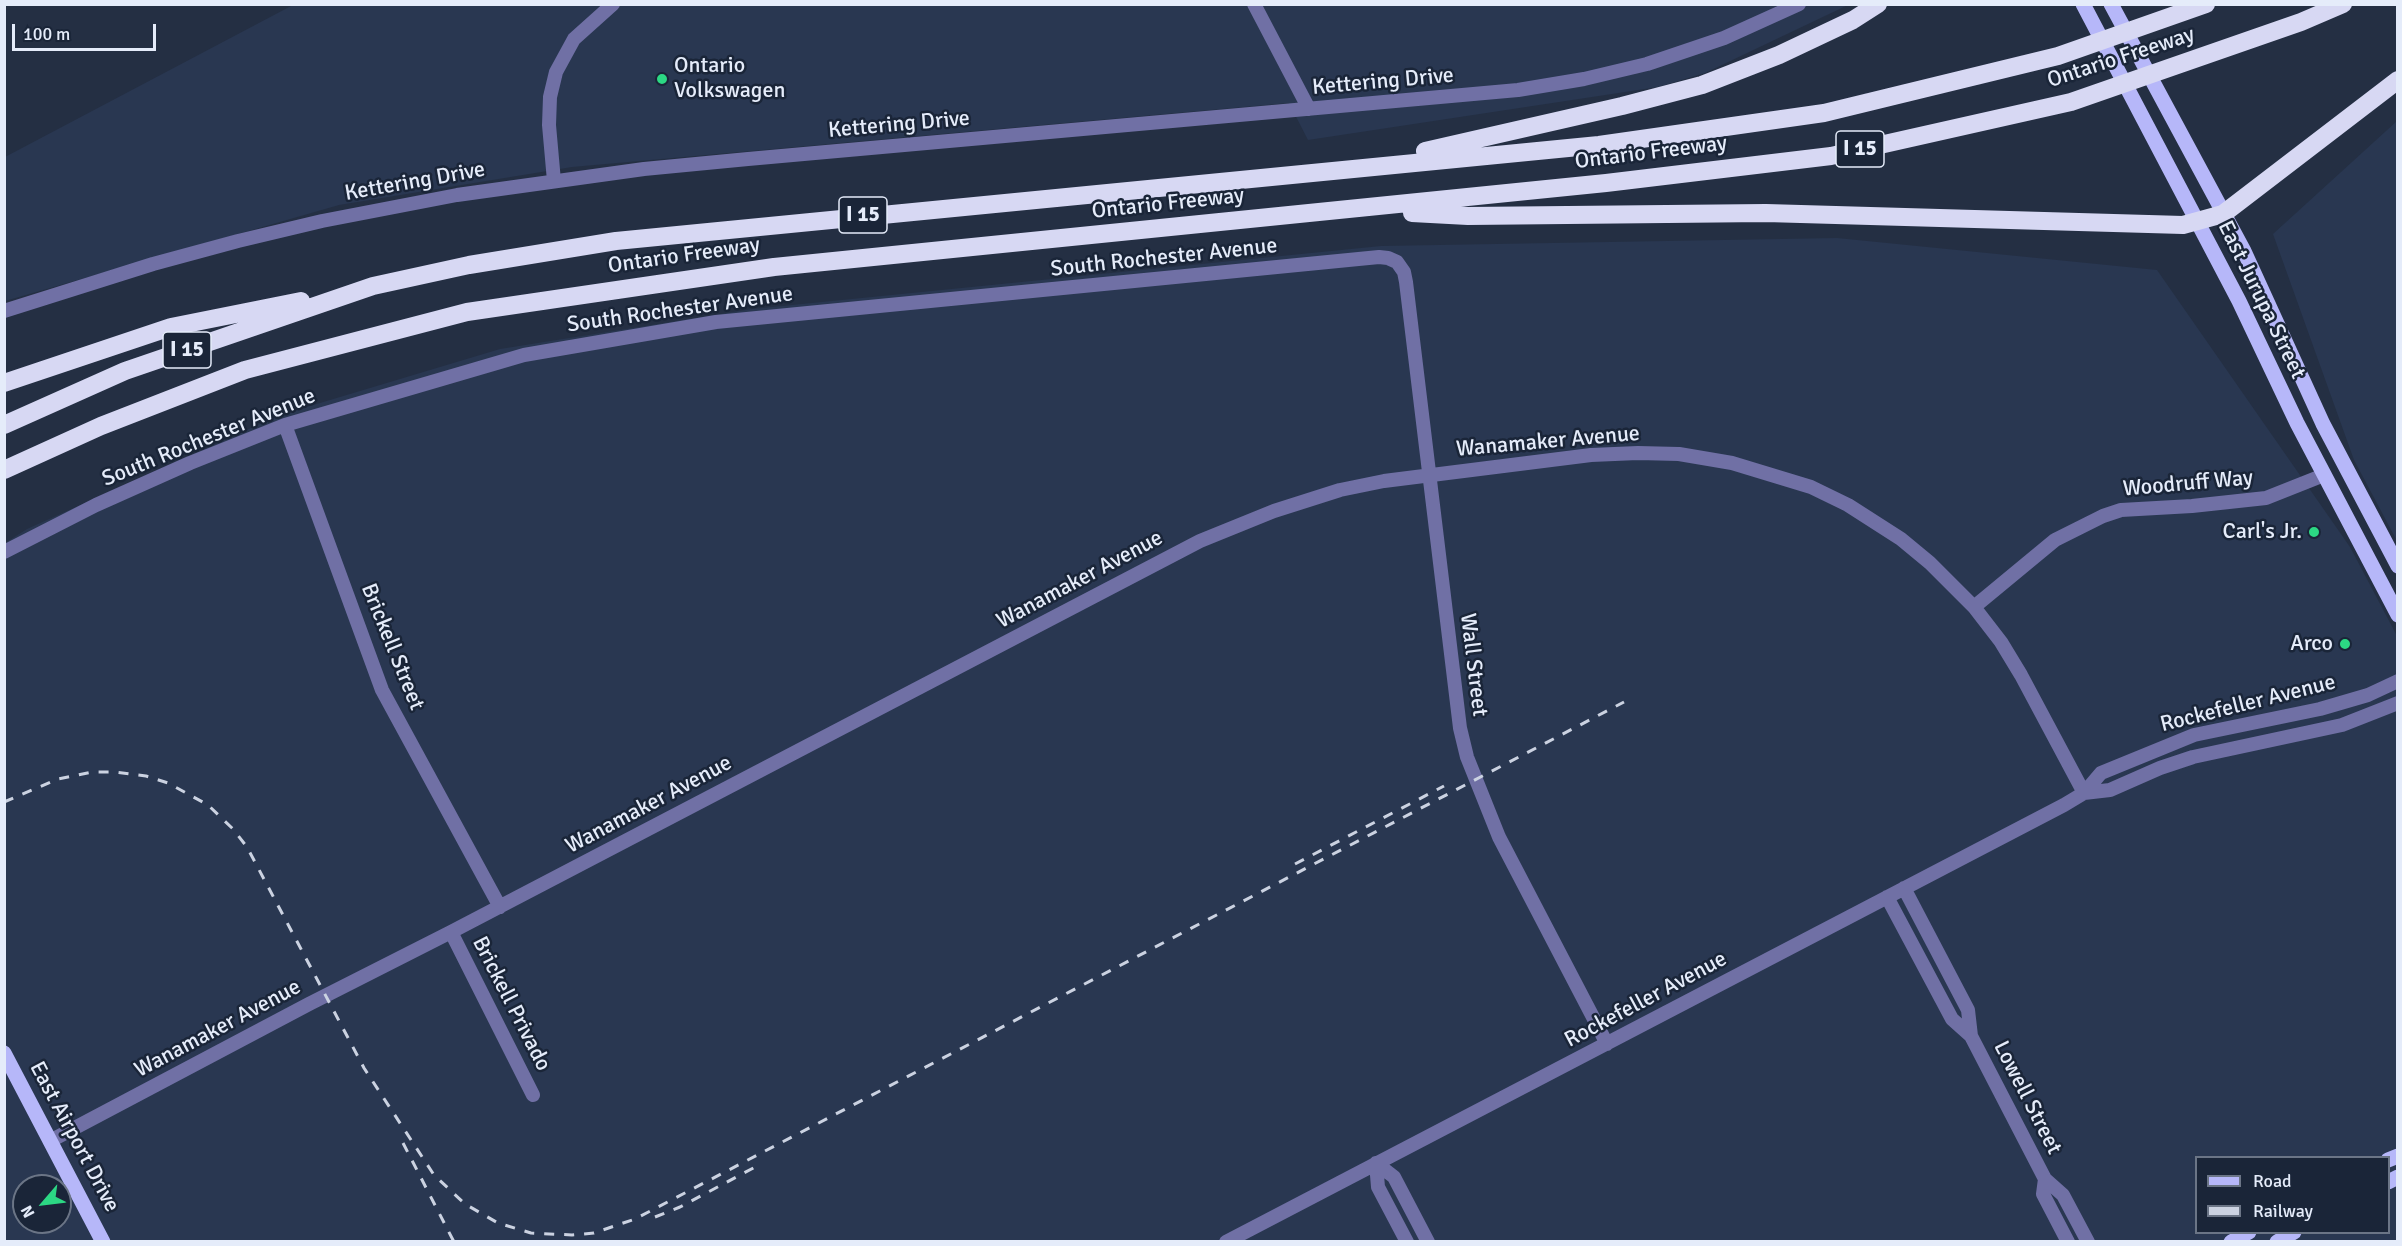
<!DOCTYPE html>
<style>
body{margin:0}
#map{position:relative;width:2402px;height:1246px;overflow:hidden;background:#242f43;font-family:Signika,sans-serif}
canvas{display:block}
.frame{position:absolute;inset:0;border:6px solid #e5ecfa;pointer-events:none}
.legend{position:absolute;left:2195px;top:1156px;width:195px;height:78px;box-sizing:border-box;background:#1a2538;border:2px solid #6b7586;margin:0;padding:8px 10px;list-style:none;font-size:18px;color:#e5ecfa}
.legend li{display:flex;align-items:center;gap:12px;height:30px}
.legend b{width:30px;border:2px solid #6b7586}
.north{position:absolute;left:12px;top:1174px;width:60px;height:60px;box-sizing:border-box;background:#1a2538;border:2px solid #6b7586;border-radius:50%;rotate:242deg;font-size:16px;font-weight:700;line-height:24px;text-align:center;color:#e5ecfa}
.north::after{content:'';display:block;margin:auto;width:21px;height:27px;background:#2cd884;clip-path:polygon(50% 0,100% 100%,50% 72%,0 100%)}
.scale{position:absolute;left:12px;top:24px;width:144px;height:27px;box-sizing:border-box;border:3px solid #e5ecfa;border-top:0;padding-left:8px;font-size:18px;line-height:21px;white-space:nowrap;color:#e5ecfa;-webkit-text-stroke:4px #1a2538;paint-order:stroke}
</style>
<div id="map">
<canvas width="2402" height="1246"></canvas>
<div class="frame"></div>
<ul class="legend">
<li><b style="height:8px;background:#b6b7f9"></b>Road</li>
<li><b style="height:8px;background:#cbd2e1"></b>Railway</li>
</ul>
<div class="north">N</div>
<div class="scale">100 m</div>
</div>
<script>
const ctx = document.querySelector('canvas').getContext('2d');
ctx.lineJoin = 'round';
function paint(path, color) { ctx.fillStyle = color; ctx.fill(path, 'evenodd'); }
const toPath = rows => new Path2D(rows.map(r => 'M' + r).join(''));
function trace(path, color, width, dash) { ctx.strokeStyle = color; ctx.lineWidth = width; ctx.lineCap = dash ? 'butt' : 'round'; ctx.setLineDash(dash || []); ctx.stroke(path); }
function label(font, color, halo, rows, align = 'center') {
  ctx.font = font + ' Signika,sans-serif'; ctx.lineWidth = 5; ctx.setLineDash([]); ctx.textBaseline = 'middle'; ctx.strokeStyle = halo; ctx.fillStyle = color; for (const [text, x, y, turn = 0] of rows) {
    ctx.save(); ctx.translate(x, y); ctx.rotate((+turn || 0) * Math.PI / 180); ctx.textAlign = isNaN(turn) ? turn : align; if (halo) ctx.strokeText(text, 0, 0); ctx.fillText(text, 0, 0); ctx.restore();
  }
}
paint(toPath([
 [293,5,1848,5,1705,73,1658,87,1308,140,1289,103,572,167,339,205,5,301,5,157],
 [2397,121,2397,541,2354,460,2273,234],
 [1837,238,2157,270,2350,547,2397,636,2397,1241,5,1242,5,543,27,529,280,415,500,349,752,309,1381,246],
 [2196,1158,2388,1158,2388,1232,2196,1232],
 [24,1186,60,1186,60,1222,24,1222]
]), '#293751');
trace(toPath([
 [1254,4,1309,109],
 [554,181,549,125,550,97,556,72,574,39,613,4],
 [4,311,153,264,238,241,322,221,457,195,644,169,748,159,1518,90,1584,79,1647,64,1724,38,1799,4],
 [285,425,382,690,500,907],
 [4,552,96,505,190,463,285,425,524,355,716,322,1379,257,1388,258,1397,262,1404,272,1406,282,1460,728,1467,757,1499,837,1607,1044],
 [1974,607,2055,540,2103,516,2121,510,2192,506,2266,498,2324,475],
 [2084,793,2110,790,2160,768,2193,757,2342,725,2398,703],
 [1904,888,1968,1010,1971,1036,2045,1179,2063,1195,2088,1242],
 [1887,897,1952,1019,1971,1036],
 [451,932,533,1095],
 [50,1141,309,1004,451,932,1200,541,1274,511,1340,490,1384,481,1591,455,1638,453,1679,454,1732,463,1811,487,1848,505,1901,539,1930,563,1974,607,2001,642,2021,675,2084,793],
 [1376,1163,1394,1177,1428,1242],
 [1376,1163,1378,1187,1407,1242],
 [2045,1179,2043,1194,2068,1242],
 [1226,1242,2064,805,2084,793,2101,773,2194,735,2320,709,2368,695,2398,681]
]), '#7070a5', 14);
trace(toPath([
 [2083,4,2239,301,2297,423,2398,615],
 [2111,4,2244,251,2323,424,2398,566],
 [4,1053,103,1242],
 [2388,1160,2398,1156],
 [2388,1182,2398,1177],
 [2231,1242,2249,1232],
 [2277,1242,2294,1232]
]), '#b6b7f9', 15);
trace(toPath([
 [1425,151,1622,106,1702,85,1779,55,1853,20,1878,4],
 [1412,213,1468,216,1766,213,2183,225,2223,214,2398,80],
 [4,383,171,327,301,301],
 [4,425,125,371,373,286,469,265,616,241,1599,145,1824,113,2058,56,2206,4],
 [4,470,101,426,245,370,467,312,774,267,1606,183,1831,156,2071,102,2301,22,2343,4]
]), '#d7d8f3', 18);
trace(toPath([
 [4,802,58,779,92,772,114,772,146,776,168,783,208,805,233,829,247,847,364,1068,434,1175,465,1204,498,1223,531,1233,572,1235,594,1233,635,1219,1624,702],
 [1295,864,1444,786],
 [403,1143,454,1242],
 [655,1217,680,1207,757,1166]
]), '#cbd2e1', 3, [10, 10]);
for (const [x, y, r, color] of [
 [662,79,6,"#2cd884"],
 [2314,532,6,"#2cd884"],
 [2345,644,6,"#2cd884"]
]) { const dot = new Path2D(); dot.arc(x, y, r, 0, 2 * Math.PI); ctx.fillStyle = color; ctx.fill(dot); trace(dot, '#1a2538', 2); }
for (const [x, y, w] of [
 [1860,149,48],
 [863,215,48],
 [187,350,48]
]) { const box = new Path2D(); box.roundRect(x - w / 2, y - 18, w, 36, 4.5); ctx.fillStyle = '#1a2538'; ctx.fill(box); trace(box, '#e5ecfa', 1.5); }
label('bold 21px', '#e5ecfa', null, [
 ["I 15",1860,149],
 ["I 15",863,215],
 ["I 15",187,350]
]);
label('22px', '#e5ecfa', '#1a2538', [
 ["Ontario Freeway",2121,58,-18],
 ["Kettering Drive",1383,82,-5],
 ["Kettering Drive",899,125,-5],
 ["Ontario Freeway",1651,153,-7],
 ["Kettering Drive",415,182,-10],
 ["Ontario Freeway",1168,204,-6],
 ["Ontario Freeway",684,256,-8],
 ["South Rochester Avenue",1164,258,-6],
 ["East Jurupa Street",2261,300,64],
 ["South Rochester Avenue",680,310,-8],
 ["South Rochester Avenue",209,438,-22],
 ["Wanamaker Avenue",1548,442,-5],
 ["Woodruff Way",2188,484,-5],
 ["Wanamaker Avenue",1080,580,-28],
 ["Brickell Street",392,647,68],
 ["Wall Street",1473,665,83],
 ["Rockefeller Avenue",2248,704,-14],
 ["Wanamaker Avenue",649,805,-28],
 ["Rockefeller Avenue",1646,1000,-28],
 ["Brickell Privado",511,1004,63],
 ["Wanamaker Avenue",218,1029,-28],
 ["Lowell Street",2027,1098,63],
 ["East Airport Drive",74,1137,62]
]);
label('22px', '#e5ecfa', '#1a2538', [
 ["Ontario",674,66,"left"],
 ["Volkswagen",674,91,"left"],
 ["Carl's Jr.",2302,532],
 ["Arco",2333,644]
], 'right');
</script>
